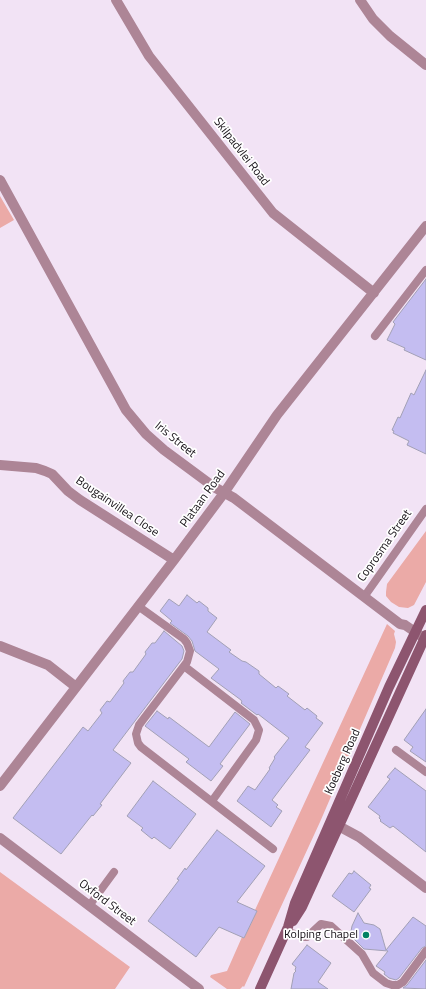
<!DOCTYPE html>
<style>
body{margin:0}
canvas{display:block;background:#f2e3f5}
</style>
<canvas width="426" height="989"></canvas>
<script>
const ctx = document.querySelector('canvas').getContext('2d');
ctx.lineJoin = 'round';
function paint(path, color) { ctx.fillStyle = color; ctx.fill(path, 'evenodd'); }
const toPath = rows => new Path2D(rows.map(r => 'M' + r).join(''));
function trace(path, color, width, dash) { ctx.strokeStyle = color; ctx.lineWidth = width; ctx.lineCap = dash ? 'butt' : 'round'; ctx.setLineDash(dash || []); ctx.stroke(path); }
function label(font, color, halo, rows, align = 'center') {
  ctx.font = font + ' "Titillium Web",sans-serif'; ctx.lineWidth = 3.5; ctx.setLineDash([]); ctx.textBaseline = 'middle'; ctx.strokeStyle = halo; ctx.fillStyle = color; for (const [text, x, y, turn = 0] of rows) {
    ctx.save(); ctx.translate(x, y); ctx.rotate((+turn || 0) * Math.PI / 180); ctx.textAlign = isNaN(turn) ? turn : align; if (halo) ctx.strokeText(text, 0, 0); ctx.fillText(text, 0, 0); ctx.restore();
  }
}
paint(toPath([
 [0,196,14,220,0,228],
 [426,531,426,582,414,605,408,608,399,607,391,602,386,596,386,592,387,584],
 [387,624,395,631,394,634,396,642,395,648,320,822,244,987,243,986,240,989,227,989,210,977,211,975,227,971,242,937,244,938,257,911,255,910],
 [0,872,130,967,115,989,0,989]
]), '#ebaaa7');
const building = toPath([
 [426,279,426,360,404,350,405,348,387,340,395,324,393,322,426,279],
 [426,370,426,454,407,445,409,441,393,433,394,431,392,430,398,417,400,418,411,393,414,395,426,370],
 [187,595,197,603,199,601,208,608,208,611,217,618,207,632,231,650,229,652,242,661,246,662,259,671,259,674,276,688,278,686,289,694,287,696,305,710,307,708,317,716,316,718,323,723,305,747,310,750,272,800,278,805,276,807,282,811,271,827,237,801,248,786,255,790,270,769,269,768,275,758,274,757,289,738,258,714,257,715,241,703,242,702,241,700,211,678,219,669,195,651,192,641,188,636,170,623,172,621,160,611,169,599,179,606,187,595],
 [164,631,182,646,184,651,182,659,113,750,131,763,100,804,102,805,93,816,92,815,61,854,13,818,83,727,88,731,102,713,100,710,107,701,110,702,124,683,123,681,130,672,133,672,146,654,145,652,152,643,155,643,164,631],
 [426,709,426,762,410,751,413,747,404,740,426,709],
 [157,711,168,719,169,717,209,747,235,712,250,724,220,764,223,766,211,781,186,762,189,759,145,726,157,711],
 [395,768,426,791,426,852,393,826,390,828,380,821,381,820,379,818,380,816,368,807,390,779,387,777,395,768],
 [153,781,196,814,170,849,154,837,152,839,141,830,143,828,127,816,153,781],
 [217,830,265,866,237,902,257,911,244,938,219,927,196,957,148,921,179,880,177,879,185,868,186,870,217,830],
 [354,871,371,885,369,888,371,889,354,912,332,896,349,873,352,874,354,871],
 [358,913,364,923,374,925,380,929,386,950,413,917,426,926,426,946,422,948,399,978,396,980,389,978,384,974,385,972,376,966,388,951,364,949,353,938,351,931,352,926,358,913],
 [307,945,331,963,318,982,328,989,291,989,294,973,296,971,295,970,296,967,292,964,307,945],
 [426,960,426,989,403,988,407,985,426,960]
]);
paint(building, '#c4bdf1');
trace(building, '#a2a0b5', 1);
trace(toPath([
 [375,336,426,270],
 [364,597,426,509],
 [138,606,184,639,187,643,190,651,187,662,139,725,136,734,138,743,141,747,273,849],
 [184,666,254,720,259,730,256,740,212,801],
 [396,750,426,772],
 [89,906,114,872],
 [286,931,303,937,307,937,321,924,331,926,362,954,373,973,386,983,392,985,398,985,403,982,426,951]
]), '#ad8596', 8);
trace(toPath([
 [116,0,149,56,273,213,374,293],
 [360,0,373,19,390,36,426,65],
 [0,180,126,410,146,434,164,450,214,487,234,498,400,624,405,625,421,636],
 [0,465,36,468,45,471,52,474,68,491,80,500,174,560],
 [0,646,48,665,76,687],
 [0,786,174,560,224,493,277,415,426,226],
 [333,823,359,837,426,888],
 [0,838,199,989]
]), '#ad8596', 10);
trace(toPath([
 [293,921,302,907,426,635],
 [260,989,288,927,295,903,389,687,426,610]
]), '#8d556f', 10);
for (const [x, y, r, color] of [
 [366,935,4,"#018264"]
]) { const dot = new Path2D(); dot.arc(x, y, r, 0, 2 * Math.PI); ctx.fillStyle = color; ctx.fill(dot); trace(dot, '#fff', 1.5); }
label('12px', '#161117', '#fff', [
 ["Skilpadvlei Road",241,152,52],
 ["Iris Street",175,440,39],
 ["Plataan Road",203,499,-54],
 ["Bougainvillea Close",117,507,34],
 ["Coprosma Street",385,546,-55],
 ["Koeberg Road",343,762,-66],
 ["Oxford Street",107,903,37]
]);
label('12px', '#161117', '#fff', [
 ["Kolping Chapel",358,935]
], 'right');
</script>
